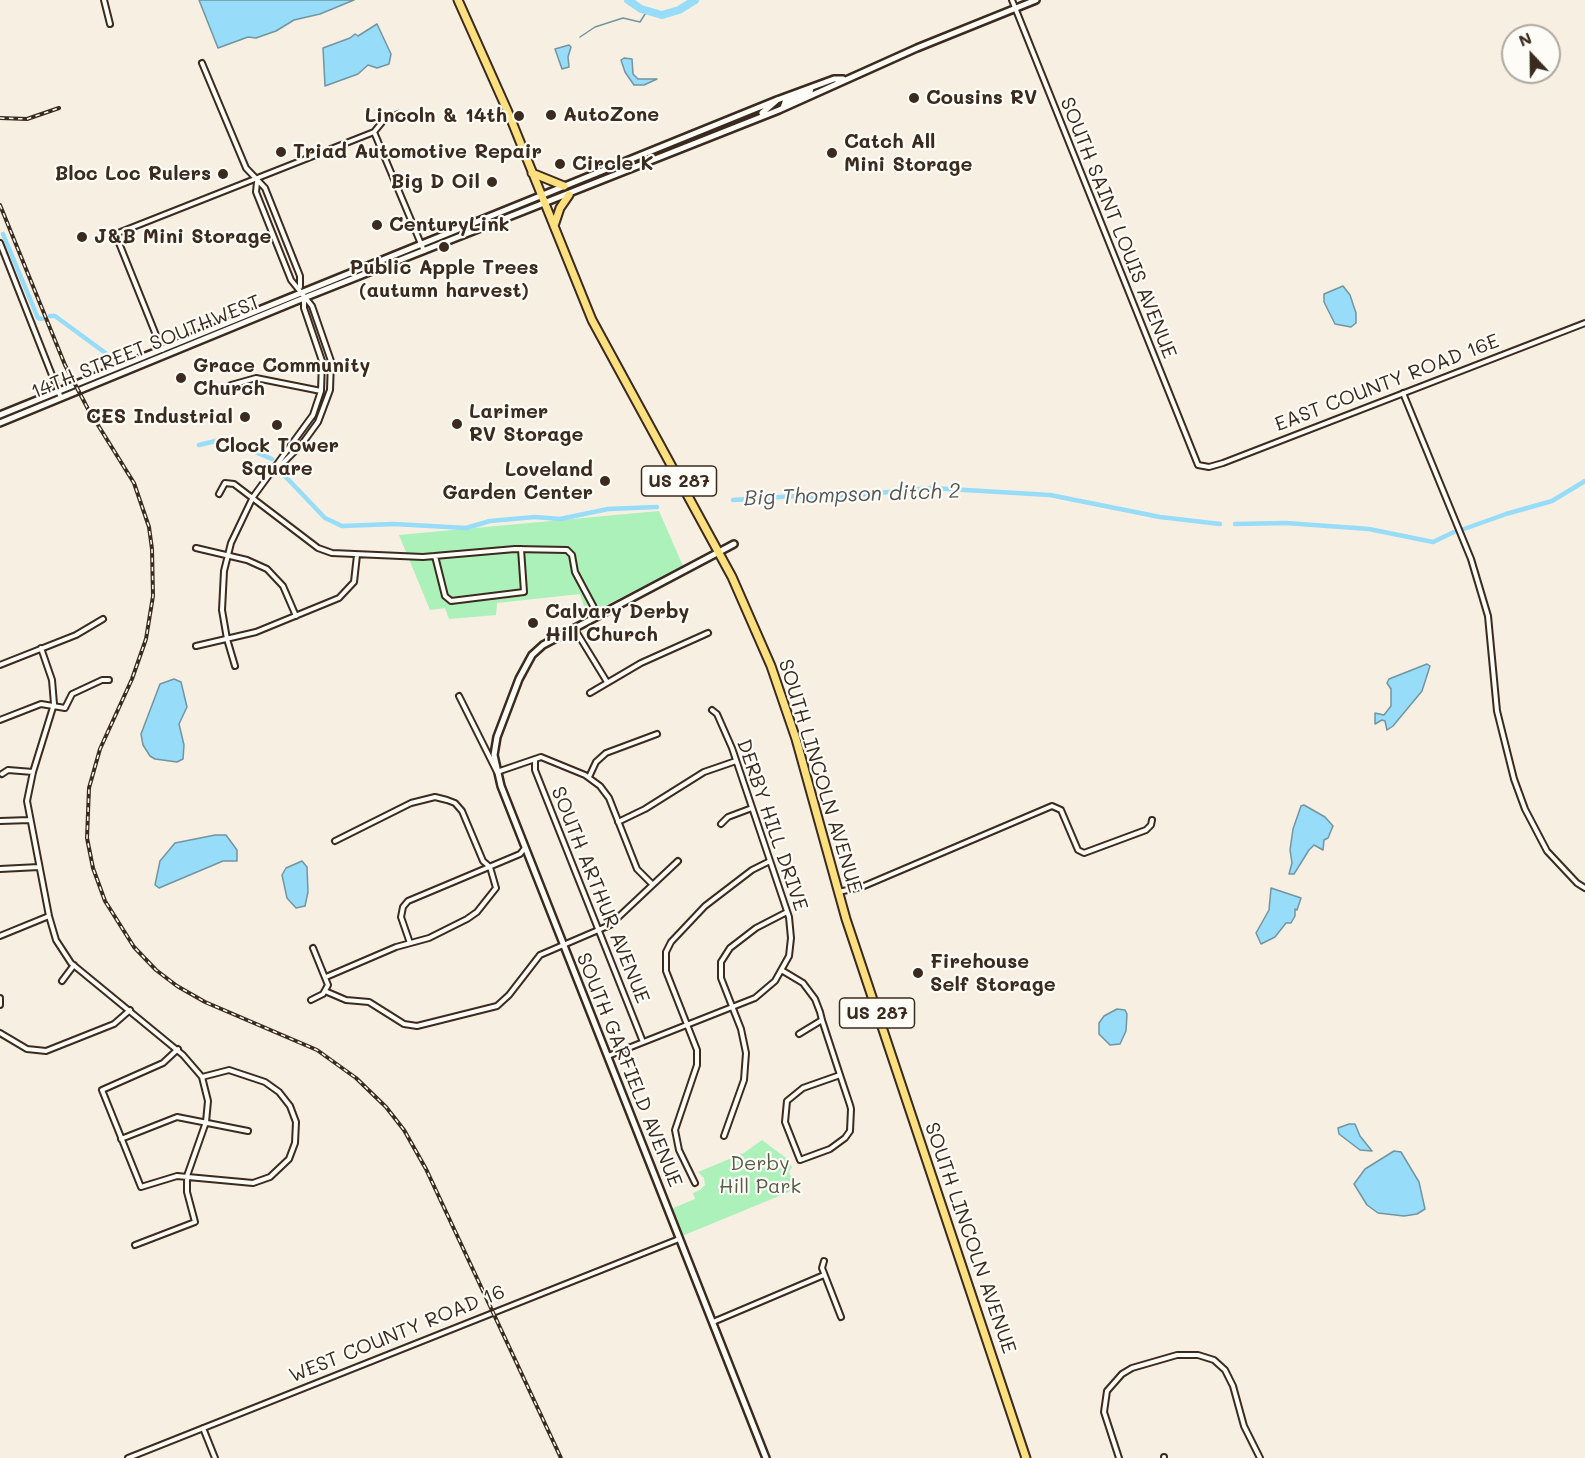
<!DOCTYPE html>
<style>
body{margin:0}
#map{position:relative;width:1585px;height:1458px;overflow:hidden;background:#f6efe2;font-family:Mali,sans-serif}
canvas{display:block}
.north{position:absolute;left:1501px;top:24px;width:60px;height:60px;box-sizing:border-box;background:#fdfcf7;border:2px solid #afa8a0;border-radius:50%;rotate:338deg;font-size:16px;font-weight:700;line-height:24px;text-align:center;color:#3b2a1e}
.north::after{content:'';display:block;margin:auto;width:21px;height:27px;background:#3b2a1e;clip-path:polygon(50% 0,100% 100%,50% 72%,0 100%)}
</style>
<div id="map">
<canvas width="1585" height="1458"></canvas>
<div class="north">N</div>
</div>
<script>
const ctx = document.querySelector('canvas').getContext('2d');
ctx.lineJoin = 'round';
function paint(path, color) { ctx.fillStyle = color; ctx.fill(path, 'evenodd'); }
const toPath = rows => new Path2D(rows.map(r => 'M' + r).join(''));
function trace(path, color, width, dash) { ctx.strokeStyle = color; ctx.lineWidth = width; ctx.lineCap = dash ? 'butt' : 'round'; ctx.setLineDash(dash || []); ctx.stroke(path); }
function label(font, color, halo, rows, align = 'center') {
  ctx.font = font + ' Mali,sans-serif'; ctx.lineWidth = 4.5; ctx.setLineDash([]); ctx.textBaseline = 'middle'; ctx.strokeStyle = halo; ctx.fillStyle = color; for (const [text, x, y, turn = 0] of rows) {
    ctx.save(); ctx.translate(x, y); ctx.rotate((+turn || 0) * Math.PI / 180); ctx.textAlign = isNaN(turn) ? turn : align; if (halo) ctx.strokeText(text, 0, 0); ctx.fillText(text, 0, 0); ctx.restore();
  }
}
paint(toPath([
 [659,511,683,566,587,615,580,594,497,603,496,615,449,619,445,608,430,610,399,535],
 [762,1140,786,1158,792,1167,789,1172,796,1189,682,1236,671,1209,695,1199,693,1193,700,1190,705,1185,704,1178,698,1172,744,1153]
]), '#acf0ba');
const water = toPath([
 [199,0,354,0,320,14,294,20,276,31,256,38,248,37,218,48,199,0],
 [377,24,391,54,389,64,377,68,368,65,358,74,325,86,323,48,350,38,355,34,358,36,377,24],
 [569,45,571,47,568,57,569,67,562,69,555,49,569,45],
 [624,58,632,59,633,74,638,79,657,79,644,85,634,85,625,72,621,60,624,58],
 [1343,286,1350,295,1356,313,1356,323,1351,327,1335,324,1324,302,1324,294,1343,286],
 [1427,664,1430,666,1422,691,1393,726,1387,730,1385,721,1382,720,1375,724,1375,713,1384,715,1391,706,1391,689,1387,683,1389,679,1427,664],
 [174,679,181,682,187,707,179,724,184,745,183,759,177,762,155,759,150,756,143,745,141,734,160,684,174,679],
 [1304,805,1325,817,1333,826,1328,838,1324,840,1323,850,1314,845,1309,850,1294,874,1289,874,1292,863,1290,850,1293,829,1301,806,1304,805],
 [215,835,226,835,237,850,237,861,223,861,159,888,155,885,160,861,175,843,215,835],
 [302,861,307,867,308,892,305,906,296,908,287,898,282,875,286,868,302,861],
 [1271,888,1301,898,1297,910,1295,909,1295,916,1291,923,1286,923,1275,937,1261,944,1256,933,1269,910,1271,888],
 [1117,1009,1125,1010,1127,1014,1126,1031,1120,1044,1110,1045,1099,1034,1099,1023,1104,1016,1117,1009],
 [1349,1124,1355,1124,1360,1136,1372,1151,1360,1150,1339,1134,1338,1128,1349,1124],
 [1394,1151,1401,1152,1419,1182,1425,1209,1417,1214,1404,1216,1378,1213,1367,1205,1354,1184,1365,1169,1394,1151]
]);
paint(water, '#97dcf9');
trace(water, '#7295a1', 1.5);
trace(toPath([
 [580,37,595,27,623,18,640,22,647,11]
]), '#7295a1', 1.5);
trace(toPath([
 [3,234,38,318,42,319],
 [50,316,55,316,115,360],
 [199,445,224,439,272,459],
 [283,474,325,518,342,526,394,524,466,528,490,521,535,517,560,519,608,509,657,507],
 [733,500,796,496,817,499,931,488,1050,495,1160,517,1220,524],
 [1235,524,1286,523,1369,529,1433,542,1454,532],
 [1464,529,1506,514,1552,501,1585,481]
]), '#97dcf9', 4.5);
trace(toPath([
 [628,0,641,9,662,15,679,10,695,0]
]), '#97dcf9', 8);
const minor = toPath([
 [104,0,110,24],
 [1012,0,1198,465,1209,467,1223,463,1585,323],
 [202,63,246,168,265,188,300,276,300,287],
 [374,132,424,251],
 [374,132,383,121,398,114],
 [257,182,256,192,291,280,312,306,331,361,330,390,318,422,302,444,274,472],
 [0,243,61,398],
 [162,350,117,238,118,233,374,132],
 [231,385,256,378,321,391],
 [1403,393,1471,559,1488,616,1497,711,1514,779,1525,809,1547,851,1577,883,1585,888],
 [219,494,225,483,234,484,318,548,332,553,423,557,515,549,567,550,572,555,575,572,598,615],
 [196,548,247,560,267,569,283,586,296,616],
 [435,556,445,596,451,601,524,592,521,549],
 [574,628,607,682],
 [196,646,256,632,339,598,354,582,357,555],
 [41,648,52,680,54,704,33,772,27,801,49,916,56,940,71,963,183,1055,202,1077,208,1101,206,1122,187,1176,187,1192,195,1222,135,1245],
 [0,665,76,635,103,619],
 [235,666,227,639,222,610,224,571,231,543,253,497,313,415,321,391,322,361,304,308,304,298],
 [590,693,641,663,708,633],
 [459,696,497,772,541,757,585,775,600,786,609,798,637,869,651,883],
 [0,720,41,704,65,708,72,694,102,680,109,680],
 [535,759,535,770,643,1042],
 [2,774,8,770,33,772],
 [589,777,596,762,606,753,657,734],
 [0,821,30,820],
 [618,822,645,809,704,772,736,761],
 [721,824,728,817,752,808],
 [0,869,39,867],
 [839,892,864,886,1052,806,1061,810,1078,850,1084,853,1146,830,1151,825,1152,820],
 [0,936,49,916],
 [410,943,401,917,403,907,408,901,520,854,525,848],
 [783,971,803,983,815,999,820,1012,822,1020,840,1075,850,1105,851,1109,850,1131,845,1138,830,1149,800,1160,785,1122,787,1101,803,1088,840,1075],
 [326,977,396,947,429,938,467,919,477,912,496,888,490,867,483,861,462,811,455,803,447,800,435,797,411,803,335,841],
 [62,981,74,965],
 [325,991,346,1000,369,1002,404,1024,417,1026,497,1006,509,995,540,955,610,925,678,861],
 [0,998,0,1005],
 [311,1000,323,994,328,985,313,948],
 [0,1033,27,1049,46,1051,114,1024,130,1010],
 [799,1034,822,1020],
 [178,1049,163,1063,102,1090,141,1187,177,1176,253,1183,270,1177,289,1159,295,1143,296,1122,290,1106,279,1092,265,1082,229,1070,202,1077],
 [608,1056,755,998,775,981,789,956,791,938,789,917,732,748,717,714,712,710],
 [724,1136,744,1080,746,1053,741,1029,721,978,721,962,730,948,756,928,787,912],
 [121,1139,177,1117,248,1131],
 [695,1183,679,1150,675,1130,697,1065,697,1050,666,971,666,952,671,942,705,906,752,870,770,861],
 [824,1261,822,1268,841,1317],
 [713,1322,824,1275],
 [203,1428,215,1458],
 [128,1458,679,1239],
 [1119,1458,1104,1412,1107,1391,1122,1374,1132,1368,1177,1355,1198,1355,1214,1360,1225,1370,1233,1386,1244,1426,1260,1458],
 [1164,1458,1164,1457]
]);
const tertiary = toPath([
 [734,544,543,645,532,655,519,679,497,737,494,755,501,786,766,1458]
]);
const secondary = toPath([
 [783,108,785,102,810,92,811,88],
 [762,113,777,100],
 [0,415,777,100,834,79,843,79],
 [0,423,304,298,779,110,917,48,1036,0]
]);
const trunk = toPath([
 [458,0,508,112,592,320,732,577,771,666,796,739,846,919,1026,1458],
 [532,173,564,186],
 [554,226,560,208,569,195]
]);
trace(minor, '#3b2a1e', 8);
trace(tertiary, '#3b2a1e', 10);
trace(secondary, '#3b2a1e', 10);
trace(trunk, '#3b2a1e', 11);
trace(minor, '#fdfcf7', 4);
trace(tertiary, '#fdfcf7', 5);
trace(secondary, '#fdfcf7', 5);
trace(trunk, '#fce080', 7);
const rail = toPath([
 [0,118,27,119,59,108],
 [0,205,65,365,88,409,134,483,149,527,152,549,153,596,146,639,132,679,100,749,89,788,87,838,93,868,105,901,134,947,156,970,177,986,205,1002,317,1050,356,1078,386,1107,404,1130,426,1169,561,1458]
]);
trace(rail, '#3b2a1e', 4);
trace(rail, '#fdfcf7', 1.5, [4.5]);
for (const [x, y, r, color] of [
 [914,98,6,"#3b2a1e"],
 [551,115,6,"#3b2a1e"],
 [519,116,6,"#3b2a1e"],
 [281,152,6,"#3b2a1e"],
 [832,153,6,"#3b2a1e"],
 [560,164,6,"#3b2a1e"],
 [223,174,6,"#3b2a1e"],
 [492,182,6,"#3b2a1e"],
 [377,225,6,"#3b2a1e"],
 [82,237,6,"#3b2a1e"],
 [444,247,6,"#3b2a1e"],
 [181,378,6,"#3b2a1e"],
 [245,417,6,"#3b2a1e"],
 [457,424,6,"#3b2a1e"],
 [277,425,6,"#3b2a1e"],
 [605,481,6,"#3b2a1e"],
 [533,623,6,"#3b2a1e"],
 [918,973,6,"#3b2a1e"]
]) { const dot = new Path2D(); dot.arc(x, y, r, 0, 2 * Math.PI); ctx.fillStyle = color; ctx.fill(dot); trace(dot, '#fdfcf7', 2); }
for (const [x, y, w] of [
 [679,481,75],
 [877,1013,75]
]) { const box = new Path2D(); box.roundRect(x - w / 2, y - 15, w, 30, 4.5); ctx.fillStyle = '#fdfcf7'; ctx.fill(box); trace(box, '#3b2a1e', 1.5); }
label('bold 18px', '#3b2a1e', null, [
 ["US 287",679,481],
 ["US 287",877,1013]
]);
label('bold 20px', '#3b2a1e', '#fdfcf7', [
 ["Cousins RV",926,98],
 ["AutoZone",563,115],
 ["Lincoln & 14th",507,116,"right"],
 ["Catch All",844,142],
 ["Mini Storage",844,165],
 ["Triad Automotive Repair",293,152],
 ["Circle K",572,164],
 ["Bloc Loc Rulers",211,174,"right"],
 ["Big D Oil",480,182,"right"],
 ["CenturyLink",389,225],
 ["J&B Mini Storage",94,237],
 ["Public Apple Trees",444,268,"center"],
 ["(autumn harvest)",444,291,"center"],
 ["Grace Community",193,366],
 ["Church",193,389],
 ["Larimer",469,412],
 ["RV Storage",469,435],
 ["CES Industrial",233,417,"right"],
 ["Clock Tower",277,446,"center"],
 ["Square",277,469,"center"],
 ["Loveland",593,470,"right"],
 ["Garden Center",593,493,"right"],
 ["Calvary Derby",545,612],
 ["Hill Church",545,635],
 ["Firehouse",930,962],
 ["Self Storage",930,985]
], 'left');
label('20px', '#3b2a1e', '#fdfcf7', [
 ["SOUTH SAINT LOUIS AVENUE",1118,228,68],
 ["14TH STREET SOUTHWEST",146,347,-22],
 ["EAST COUNTY ROAD 16E",1387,383,-21],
 ["SOUTH LINCOLN AVENUE",820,776,73],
 ["DERBY HILL DRIVE",772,825,71],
 ["SOUTH ARTHUR AVENUE",600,895,68],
 ["SOUTH GARFIELD AVENUE",629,1070,68],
 ["SOUTH LINCOLN AVENUE",970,1238,71],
 ["WEST COUNTY ROAD 16",397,1334,-22]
]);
label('20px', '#575c45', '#fdfcf7', [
 ["Derby",760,1164],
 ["Hill Park",760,1187]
]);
label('italic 21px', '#525655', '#fdfcf7', [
 ["Big Thompson ditch 2",852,495,-2]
]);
</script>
